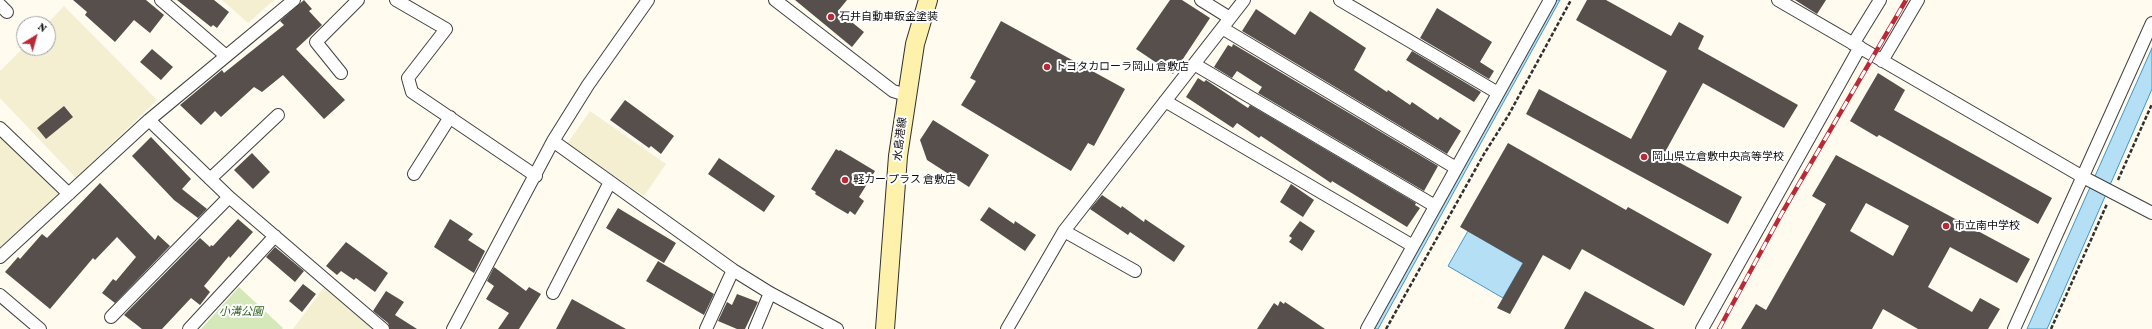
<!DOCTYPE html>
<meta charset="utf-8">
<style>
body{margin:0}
#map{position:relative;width:2152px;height:329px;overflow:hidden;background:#fffbef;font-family:"Crimson Pro",serif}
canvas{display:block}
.north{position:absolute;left:16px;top:16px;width:40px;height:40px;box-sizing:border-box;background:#fff;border:1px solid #9f9f9f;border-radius:50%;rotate:37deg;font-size:11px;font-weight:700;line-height:16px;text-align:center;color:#0e0e0e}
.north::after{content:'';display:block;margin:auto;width:14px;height:18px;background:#ba2936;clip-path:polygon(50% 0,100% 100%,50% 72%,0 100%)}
</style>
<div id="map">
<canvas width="2152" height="329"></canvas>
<div class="north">N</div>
</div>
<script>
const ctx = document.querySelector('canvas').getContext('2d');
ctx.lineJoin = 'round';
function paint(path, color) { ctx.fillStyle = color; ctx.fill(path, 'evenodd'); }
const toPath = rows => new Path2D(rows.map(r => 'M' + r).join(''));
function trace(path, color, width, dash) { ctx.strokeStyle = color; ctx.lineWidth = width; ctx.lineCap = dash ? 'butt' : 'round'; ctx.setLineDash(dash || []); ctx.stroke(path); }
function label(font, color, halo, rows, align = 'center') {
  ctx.font = font + ' "Crimson Pro","Noto Sans JP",serif'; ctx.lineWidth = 4; ctx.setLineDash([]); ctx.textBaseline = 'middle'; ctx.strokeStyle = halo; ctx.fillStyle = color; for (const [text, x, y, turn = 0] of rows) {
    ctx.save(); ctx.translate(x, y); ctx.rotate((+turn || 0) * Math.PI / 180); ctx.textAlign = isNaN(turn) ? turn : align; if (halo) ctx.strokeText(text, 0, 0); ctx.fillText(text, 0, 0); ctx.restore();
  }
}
paint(toPath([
 [222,0,274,0,248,23],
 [64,6,157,100,76,178,0,98,0,71,24,47,48,48,47,24],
 [590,111,666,164,644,196,567,144],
 [0,133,63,193,0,249],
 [325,286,373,324,370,329,293,329]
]), '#f4efd0');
paint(toPath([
 [239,287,283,328,282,329,201,329]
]), '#d4e8ba');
const water = toPath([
 [1556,0,1560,0,1378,329,1373,329,1556,0],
 [2152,48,2152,89,2047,329,2027,329,2152,48],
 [1468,231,1523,263,1503,298,1448,266,1468,231]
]);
paint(water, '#b5dff4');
trace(water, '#3e97c9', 1);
paint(toPath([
 [73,0,146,0,164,15,150,33,134,20,115,42,85,15,87,12],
 [177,0,214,0,229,12,217,28,213,25,211,27],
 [304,0,312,9,309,11,322,25,296,49,345,100,324,119,283,75,262,92,254,87,221,117,215,111,201,125,180,105,222,70,224,73,284,25,280,21],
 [795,0,847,0,838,11,864,32,852,47],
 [1170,0,1182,0,1210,18,1173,74,1136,49],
 [1587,0,1606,0,1671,36,1679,22,1704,36,1698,49,1798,105,1784,128,1703,83,1664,154,1742,197,1728,224,1526,114,1539,89,1631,139,1667,71,1576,20],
 [1795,0,1826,0,1817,14],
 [1437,8,1492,42,1480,62,1494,71,1489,79,1420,38],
 [1256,9,1295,35,1310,11,1366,48,1354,70,1387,92,1388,90,1410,105,1412,102,1438,120,1440,117,1461,131,1447,154,1242,31],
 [1001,21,1125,89,1094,146,1088,143,1071,171,961,105,976,81,970,78],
 [1233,44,1438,166,1424,191,1258,93,1262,87,1237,71,1232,78,1214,67,1228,45,1232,47],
 [152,49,173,67,161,80,140,62],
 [1412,51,1481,92,1474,102,1406,60],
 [1878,73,1905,90,1894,110,2052,198,2038,224,1879,135,1877,137,1850,121],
 [1198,78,1204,82,1206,80,1248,108,1250,105,1416,203,1415,205,1420,208,1407,227,1332,181,1331,183,1261,136,1259,138,1237,123,1233,128,1186,97],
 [625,100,674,136,661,154,651,146,649,148,610,120],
 [64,106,73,117,46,139,37,128],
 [933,120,989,155,969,187,927,160,920,140],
 [151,137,191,179,182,189,207,209,198,218,174,200,132,156],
 [1508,143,1626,210,1628,207,1712,254,1684,306,1582,249,1570,270,1543,255,1510,314,1497,308,1523,263,1460,227],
 [836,149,839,151,840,150,875,171,859,197,864,201,855,215,850,211,848,214,836,207,815,194,816,192,811,189],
 [252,153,270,172,253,189,234,170],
 [1836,155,2030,259,2017,283,1950,247,1928,287,1972,312,1980,298,2000,309,1988,329,1918,329,1883,309,1872,329,1741,329,1756,304,1766,310,1826,204,1812,196],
 [1866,203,1909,226,1893,256,1850,231],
 [719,158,775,196,764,212,708,174],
 [100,183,155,240,158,235,170,246,115,303,102,293,113,279,116,281,136,257,117,237,95,260,93,258,50,309,5,272,18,257,20,259,42,234,47,238],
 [1291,184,1314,200,1303,217,1280,202],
 [1102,195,1121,208,1122,206,1144,222,1145,219,1185,246,1174,262,1130,232,1128,235,1090,209],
 [989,207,1014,224,1015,221,1036,235,1025,251,980,220],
 [618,208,676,243,664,263,606,228],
 [238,219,253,232,230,258,229,256,204,286,210,292,200,305,191,298,162,329,142,329,124,315,200,238,210,247,211,245,213,246],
 [450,219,473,234,468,240,485,251,474,273,434,247],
 [1300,221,1315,231,1302,251,1289,242,1292,238,1289,236],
 [346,242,388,273,375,292,356,278,354,280,341,271,337,275,326,266],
 [275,247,304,271,295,282,266,257],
 [658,261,714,294,704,315,646,281],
 [494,267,526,291,529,287,541,294,519,329,498,329,509,313,486,299,494,286,487,281],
 [303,284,316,294,302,312,289,301],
 [386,291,404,302,395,315,417,329,390,329,388,323,373,311],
 [1585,291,1655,329,1564,329],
 [737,294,758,302,745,329,737,329,718,321,727,302,732,305],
 [572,299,626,329,556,329],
 [1280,301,1284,304,1285,302,1325,329,1257,329,1274,303,1278,306]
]), '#564f4b');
const minor = toPath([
 [161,0,225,55],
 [396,0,446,29,408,78,412,92,536,176],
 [775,0,893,91,906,95],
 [1201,0,1230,18],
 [1340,0,1498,93],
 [1778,0,2083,177,2152,213],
 [0,5,7,12],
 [1222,28,1456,168],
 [1853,44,1880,0],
 [1882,61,1918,0],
 [1194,64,1435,206],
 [341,73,316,42,358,0],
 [1165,101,1413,246],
 [149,120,229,197,383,329],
 [0,128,69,194],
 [553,141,733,270,770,293,837,329],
 [414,174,450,117],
 [210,179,278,115],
 [1064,231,1135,271],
 [0,257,149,120,294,0],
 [553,293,610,182],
 [0,295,40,329],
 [111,317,229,197],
 [189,329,275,236],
 [453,329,553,141,588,85,648,0],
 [706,329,733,270],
 [755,329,770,293],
 [1007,329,1064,231,1244,0],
 [1367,329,1550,0],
 [1702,329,1860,47],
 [2014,329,2152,23]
]);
const secondary = toPath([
 [885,329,898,156,915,44,928,0]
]);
trace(minor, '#414141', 14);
trace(secondary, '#303030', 20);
trace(toPath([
 [2118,180,2152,104],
 [1386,329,1484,154,1508,116,1571,0],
 [2051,329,2107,204]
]), '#303030', 2.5, [4, 2]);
trace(minor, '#fff', 12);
trace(secondary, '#fdf1ac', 18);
const rail = toPath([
 [1719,329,1782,213,1906,0]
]);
trace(rail, '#ba2936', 4.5);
trace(rail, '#fff', 3, [9]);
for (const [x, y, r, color] of [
 [831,17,4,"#ba2936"],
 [1047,67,4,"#ba2936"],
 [1644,157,4,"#ba2936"],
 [845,180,4,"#ba2936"],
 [1946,226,4,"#ba2936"]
]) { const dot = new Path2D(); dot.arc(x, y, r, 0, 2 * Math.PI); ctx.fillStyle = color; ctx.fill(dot); trace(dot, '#fff', 1.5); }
label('11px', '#0e0e0e', '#fff', [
 ["石井自動車鈑金塗装",839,17],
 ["トヨタカローラ岡山 倉敷店",1055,67],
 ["岡山県立倉敷中央高等学校",1652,157],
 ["軽カー プラス 倉敷店",853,180],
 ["市立南中学校",1954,226]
], 'left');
label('11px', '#0e0e0e', '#fff', [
 ["水島港線",900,139,-83]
]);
label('italic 11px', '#316420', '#fff', [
 ["小溝公園",241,312]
]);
</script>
